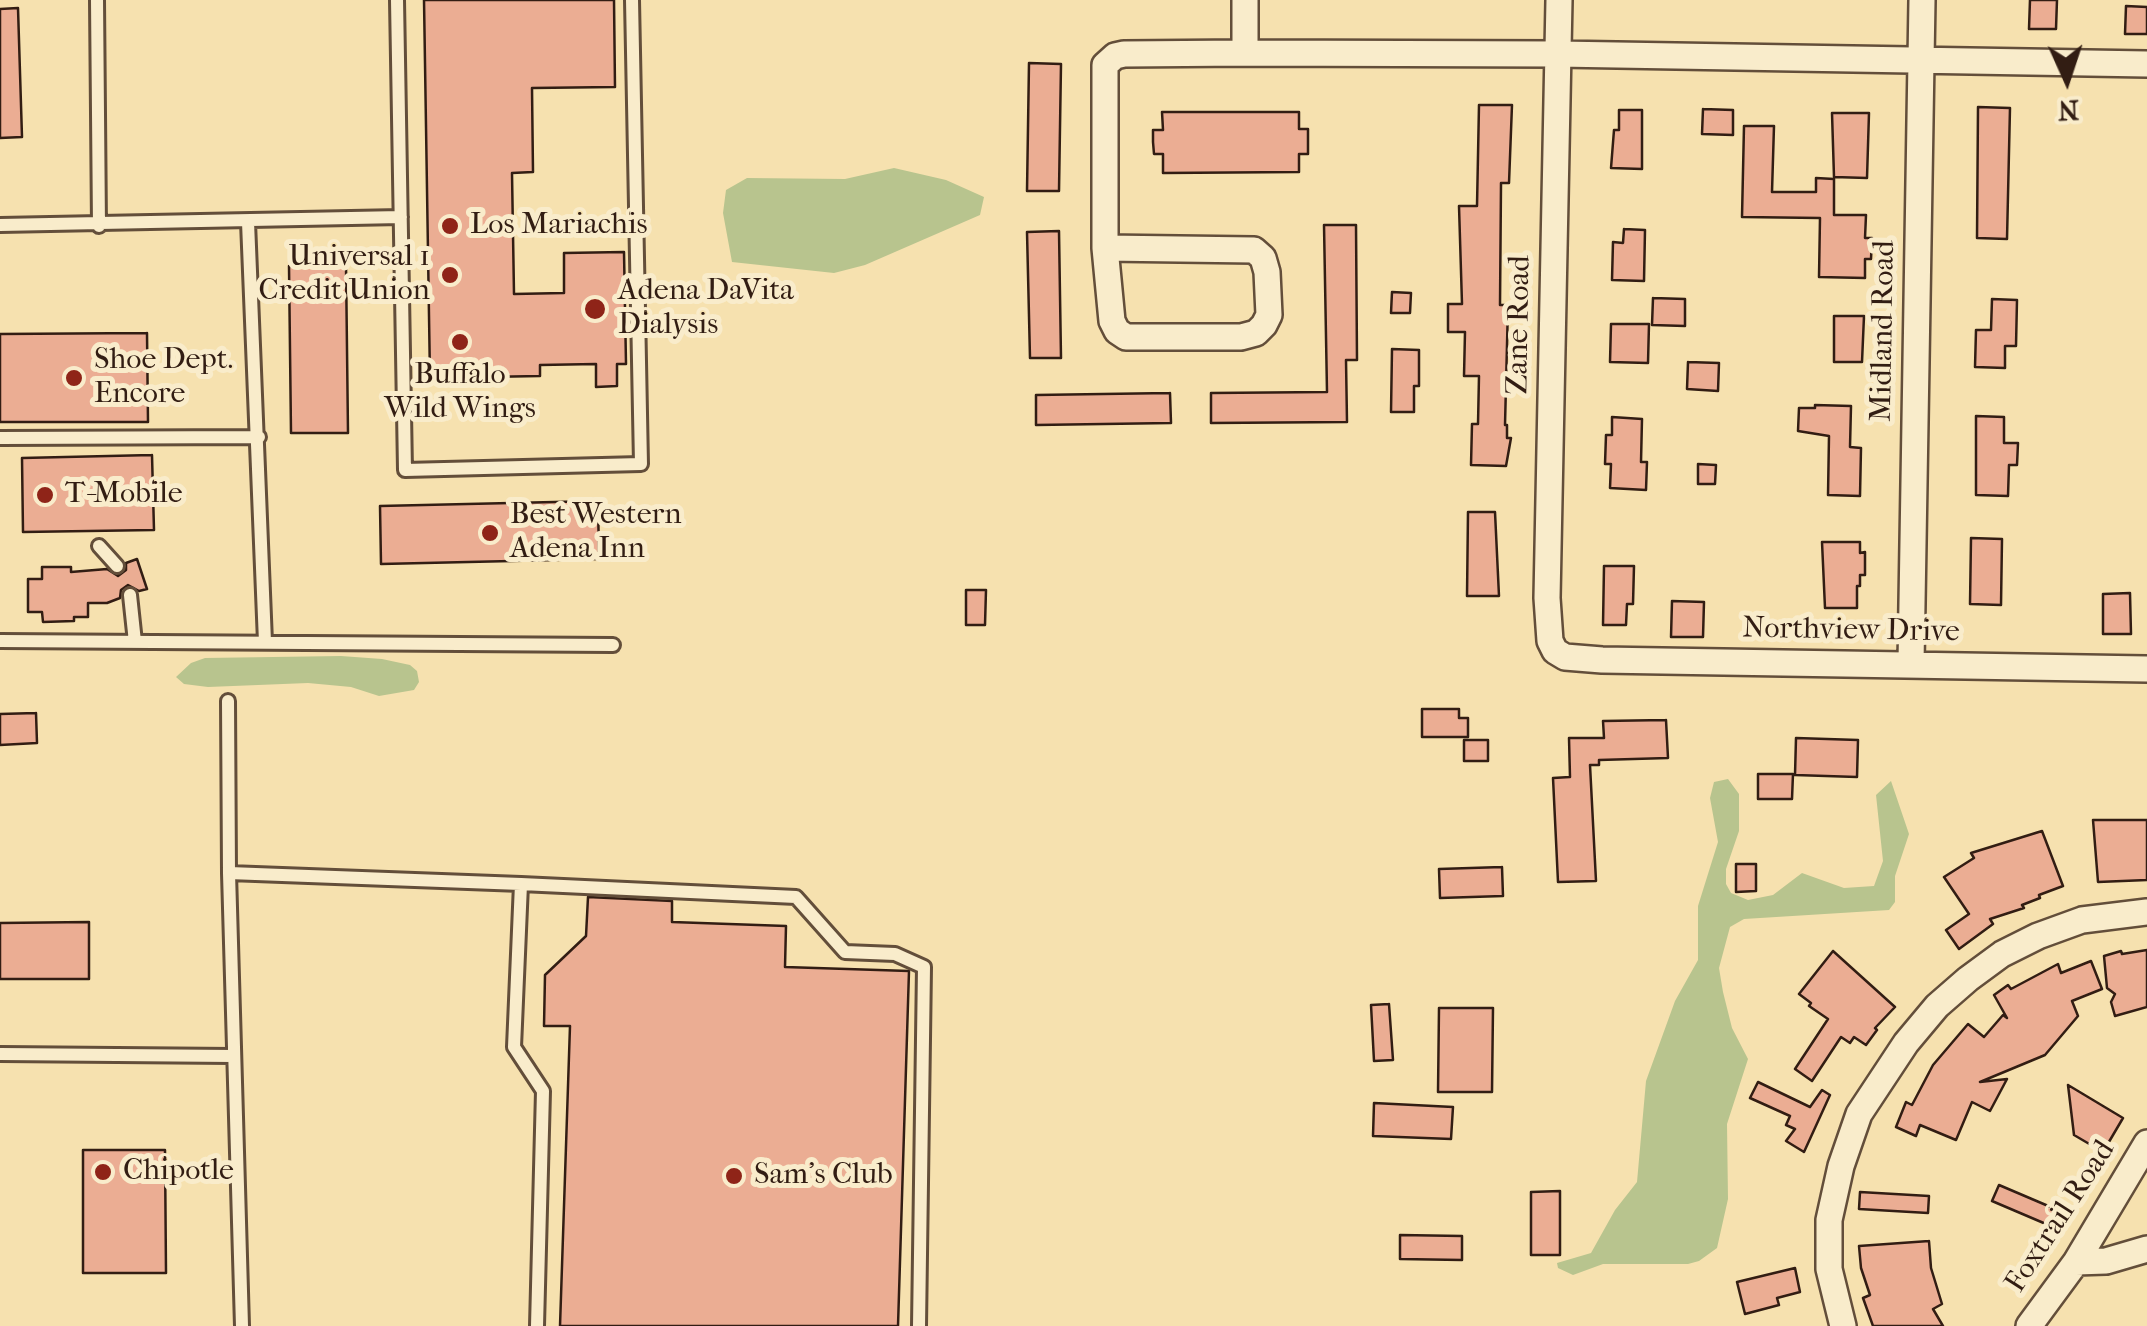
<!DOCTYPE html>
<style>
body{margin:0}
#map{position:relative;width:2147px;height:1326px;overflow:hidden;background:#f6e1af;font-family:"IM FELL French Canon",serif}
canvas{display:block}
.north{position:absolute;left:2017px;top:30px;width:100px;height:100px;-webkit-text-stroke:8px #f9eccb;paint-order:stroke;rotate:177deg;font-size:28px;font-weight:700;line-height:40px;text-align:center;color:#321d13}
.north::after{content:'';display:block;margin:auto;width:35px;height:45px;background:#321d13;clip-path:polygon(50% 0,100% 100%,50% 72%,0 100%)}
</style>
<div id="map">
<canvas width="2147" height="1326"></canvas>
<div class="north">N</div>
</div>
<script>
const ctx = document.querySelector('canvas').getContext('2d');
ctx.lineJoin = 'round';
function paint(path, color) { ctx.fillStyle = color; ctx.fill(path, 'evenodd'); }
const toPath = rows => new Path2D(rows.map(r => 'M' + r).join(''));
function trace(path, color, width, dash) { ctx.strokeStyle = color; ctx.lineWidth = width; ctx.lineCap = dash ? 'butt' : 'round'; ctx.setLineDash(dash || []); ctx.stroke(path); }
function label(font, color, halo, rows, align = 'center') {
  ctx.font = font + ' "IM FELL French Canon",serif'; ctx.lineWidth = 10; ctx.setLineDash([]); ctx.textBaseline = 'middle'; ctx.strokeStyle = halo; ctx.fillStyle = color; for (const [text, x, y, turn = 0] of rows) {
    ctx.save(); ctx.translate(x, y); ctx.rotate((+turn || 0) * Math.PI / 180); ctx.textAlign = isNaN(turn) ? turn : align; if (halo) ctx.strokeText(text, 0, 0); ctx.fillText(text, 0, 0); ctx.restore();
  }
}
paint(toPath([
 [894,168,946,180,984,197,980,215,865,265,834,273,732,262,723,213,726,190,747,178,845,179],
 [341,656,382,659,410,665,417,671,419,682,414,690,379,696,351,687,308,683,208,687,184,684,176,677,191,663,205,658],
 [1728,779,1739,794,1739,831,1726,869,1726,884,1731,893,1748,900,1773,895,1802,873,1844,888,1874,886,1883,861,1876,795,1891,781,1909,834,1895,876,1895,902,1889,910,1744,919,1730,927,1719,968,1723,992,1732,1028,1748,1059,1727,1124,1728,1199,1717,1248,1699,1261,1688,1264,1603,1264,1573,1275,1558,1268,1557,1263,1591,1253,1615,1210,1637,1182,1646,1081,1675,1001,1698,960,1698,906,1718,842,1710,798,1714,782]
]), '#b8c48e');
const building = toPath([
 [424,0,614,0,615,87,532,88,533,172,512,173,514,294,564,293,564,253,624,252,626,364,617,364,617,386,596,387,596,364,540,365,540,376,430,378,424,0],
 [2030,0,2057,0,2056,29,2029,29,2030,0],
 [2126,6,2147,7,2147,34,2125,34,2126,6],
 [18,8,22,137,0,138,0,9,18,8],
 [1029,63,1061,64,1059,191,1027,191,1029,63],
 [1479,105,1512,105,1509,183,1501,183,1500,305,1508,305,1505,425,1507,425,1507,438,1511,438,1506,466,1471,465,1472,424,1478,424,1479,376,1464,376,1465,332,1448,332,1448,304,1462,304,1459,206,1477,206,1479,105],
 [1978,107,2010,108,2007,239,1977,238,1978,107],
 [1703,109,1733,110,1733,135,1702,134,1703,109],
 [1619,110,1642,110,1642,169,1611,168,1614,130,1619,130,1619,110],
 [1162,112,1299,112,1299,129,1308,129,1308,154,1299,154,1299,172,1163,173,1163,154,1154,154,1153,142,1153,130,1163,130,1162,112],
 [1832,113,1869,113,1867,178,1834,177,1832,113],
 [1744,126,1774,126,1772,192,1816,192,1816,178,1834,179,1834,215,1866,215,1865,238,1872,238,1871,259,1865,259,1865,278,1819,277,1820,218,1742,217,1744,126],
 [1324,225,1356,225,1357,360,1346,360,1347,422,1211,423,1211,393,1327,392,1324,225],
 [1624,229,1645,230,1644,281,1612,280,1613,242,1623,243,1624,229],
 [1059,231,1061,358,1030,358,1027,232,1059,231],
 [346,265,348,433,291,433,289,266,346,265],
 [1392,292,1411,293,1410,313,1391,313,1392,292],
 [1653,298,1685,299,1685,326,1652,325,1653,298],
 [1992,299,2017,300,2016,346,2005,346,2005,368,1975,367,1976,330,1991,330,1992,299],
 [1834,316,1864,316,1862,362,1834,362,1834,316],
 [1611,324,1649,324,1648,363,1610,362,1611,324],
 [147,333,148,422,0,422,0,334,147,333],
 [1392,349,1419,350,1419,386,1414,386,1414,412,1391,412,1392,349],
 [1688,362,1719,363,1718,391,1687,389,1688,362],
 [1170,393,1171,423,1036,425,1036,395,1170,393],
 [1815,405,1851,406,1850,447,1861,448,1860,496,1828,495,1829,436,1798,431,1799,408,1815,408,1815,405],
 [1976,416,2004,417,2004,443,2018,443,2017,465,2009,465,2008,496,1976,495,1976,416],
 [1612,417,1642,419,1641,462,1647,462,1646,490,1610,488,1611,464,1605,464,1606,435,1612,435,1612,417],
 [152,455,154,530,23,532,22,458,152,455],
 [1698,464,1716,465,1715,484,1698,484,1698,464],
 [598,501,599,559,381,564,380,506,598,501],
 [1468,512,1495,512,1499,596,1467,596,1468,512],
 [1971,538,2002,539,2001,605,1970,604,1971,538],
 [1822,542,1860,542,1860,553,1865,552,1865,575,1860,575,1860,586,1857,586,1857,608,1825,608,1822,542],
 [137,559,147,589,139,591,128,585,121,590,120,598,107,603,88,603,88,617,74,617,74,621,43,622,42,612,28,612,28,579,42,579,42,567,71,567,71,572,107,569,118,576,126,570,126,563,137,559],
 [1604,566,1634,566,1633,604,1627,604,1626,625,1603,625,1604,566],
 [966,590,986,590,985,625,966,625,966,590],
 [2130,593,2131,634,2103,634,2103,594,2130,593],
 [1672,601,1704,602,1703,637,1671,637,1672,601],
 [1422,709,1459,709,1459,718,1468,718,1468,737,1422,737,1422,709],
 [36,713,37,743,0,745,0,714,36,713],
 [1666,720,1668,758,1599,760,1599,765,1590,765,1596,881,1558,882,1553,778,1570,777,1569,738,1604,738,1603,721,1666,720],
 [1796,738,1858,740,1857,777,1795,775,1796,738],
 [1464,740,1488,740,1488,761,1464,761,1464,740],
 [1758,774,1793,774,1792,799,1758,799,1758,774],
 [2093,820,2147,820,2147,880,2098,882,2093,820],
 [2042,831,2063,886,2039,895,2040,898,2022,905,2024,908,1990,919,1993,924,1959,949,1946,930,1969,914,1944,877,1974,858,1971,853,2042,831],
 [1736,864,1756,864,1756,891,1736,892,1736,864],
 [1502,867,1503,896,1440,898,1439,869,1502,867],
 [588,897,672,901,672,922,786,926,785,967,909,971,898,1326,560,1326,570,1026,544,1026,545,975,586,936,588,897],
 [89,922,89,979,0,979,0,923,89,922],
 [2147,950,2147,1007,2115,1016,2111,1002,2115,994,2107,988,2104,956,2121,951,2122,954,2147,950],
 [1833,951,1895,1007,1875,1028,1877,1030,1866,1045,1854,1037,1850,1043,1841,1037,1812,1081,1795,1069,1828,1019,1809,1006,1811,1003,1799,994,1833,951],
 [2091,961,2102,989,2072,1001,2078,1016,2045,1055,1980,1082,2007,1079,1990,1111,1972,1102,1956,1140,1920,1125,1916,1136,1896,1127,1906,1102,1912,1105,1933,1065,1968,1024,1984,1037,2003,1015,2007,1018,1994,995,2008,985,2011,989,2058,964,2061,973,2091,961],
 [1389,1004,1393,1060,1374,1061,1371,1005,1389,1004],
 [1439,1008,1493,1008,1492,1092,1438,1092,1439,1008],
 [1758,1082,1810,1107,1822,1090,1830,1095,1804,1152,1786,1141,1795,1129,1786,1125,1790,1116,1750,1098,1758,1082],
 [2068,1085,2123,1118,2103,1152,2074,1135,2068,1085],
 [1374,1103,1453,1107,1451,1139,1373,1136,1374,1103],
 [83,1150,165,1150,166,1273,83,1273,83,1150],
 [1999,1185,2060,1211,2053,1227,1992,1201,1999,1185],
 [1560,1191,1560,1255,1531,1255,1531,1192,1560,1191],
 [1860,1192,1929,1196,1928,1213,1859,1209,1860,1192],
 [1400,1235,1462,1236,1462,1260,1400,1259,1400,1235],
 [1929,1241,1931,1268,1942,1304,1933,1309,1943,1326,1873,1326,1863,1298,1870,1295,1861,1268,1859,1246,1929,1241],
 [1795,1268,1800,1292,1777,1298,1779,1305,1745,1314,1737,1282,1795,1268]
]);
paint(building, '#ebad93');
trace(building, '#321d13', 2.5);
const service = toPath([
 [97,0,99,226],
 [397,0,405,470,641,464,632,0],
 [248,222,265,642],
 [0,225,401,217],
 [0,438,259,437],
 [99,546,117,566],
 [130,595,135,642],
 [0,641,613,645],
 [228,701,229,873],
 [521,884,796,897,845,952,895,954,924,967,919,1326],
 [0,1054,233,1056],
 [242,1326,229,873,521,884,514,1047,543,1091,537,1326]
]);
const minor = toPath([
 [1559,0,1547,598,1550,641,1555,651,1565,657,1602,660,2147,669],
 [1245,53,1558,54,2147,64],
 [1105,248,1254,250,1263,258,1267,272,1269,315,1264,325,1256,333,1241,337,1126,337,1117,331,1112,321,1105,248,1105,65,1115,56,1124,54,1245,53,1245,0],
 [1911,663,1922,0],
 [2076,1262,2106,1261,2147,1249],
 [1843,1326,1829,1269,1829,1220,1841,1166,1859,1114,1906,1043,1937,1006,1968,979,2002,954,2038,936,2082,920,2147,912],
 [2029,1326,2076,1262,2147,1143]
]);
trace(service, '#634e3a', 18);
trace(minor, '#634e3a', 30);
trace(service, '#f9eccb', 12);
trace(minor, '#f9eccb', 25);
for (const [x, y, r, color] of [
 [450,226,10,"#8f2418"],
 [450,275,10,"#8f2418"],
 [595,309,12,"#8f2418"],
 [460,342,10,"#8f2418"],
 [74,378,10,"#8f2418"],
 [45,495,10,"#8f2418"],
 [490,533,10,"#8f2418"],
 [103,1172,10,"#8f2418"],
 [734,1176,10,"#8f2418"]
]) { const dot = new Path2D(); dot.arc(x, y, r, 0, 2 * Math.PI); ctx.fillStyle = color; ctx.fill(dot); trace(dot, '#f9eccb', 4); }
label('30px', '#321d13', '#f9eccb', [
 ["Los Mariachis",470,226],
 ["Universal 1",430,258,"right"],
 ["Credit Union",430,292,"right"],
 ["Adena DaVita",618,292],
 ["Dialysis",618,326],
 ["Shoe Dept.",94,361],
 ["Encore",94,395],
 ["Buffalo",460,376,"center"],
 ["Wild Wings",460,410,"center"],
 ["T-Mobile",65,495],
 ["Best Western",510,516],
 ["Adena Inn",510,550],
 ["Chipotle",123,1172],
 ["Sam's Club",754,1176]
], 'left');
label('30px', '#321d13', '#f9eccb', [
 ["Zane Road",1520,325,-89],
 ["Midland Road",1884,331,-89],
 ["Northview Drive",1851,631,1],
 ["Foxtrail Road",2061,1217,-57]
]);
</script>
